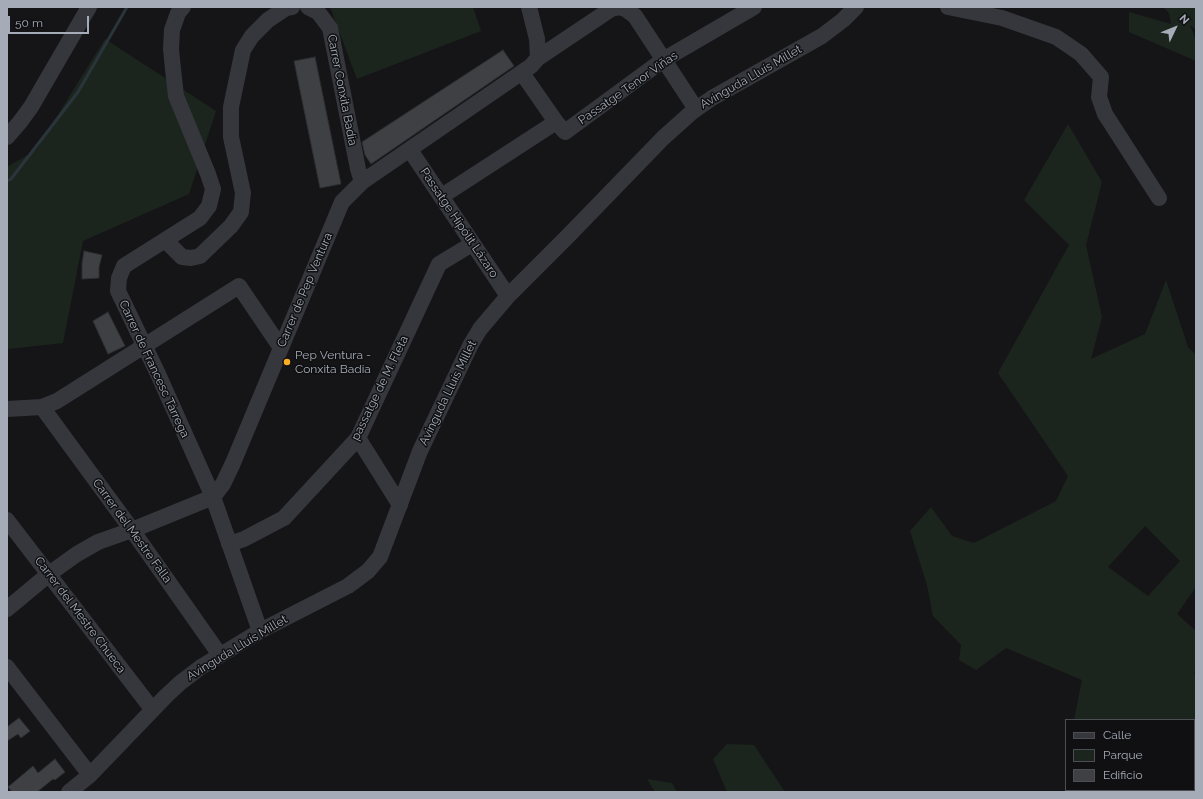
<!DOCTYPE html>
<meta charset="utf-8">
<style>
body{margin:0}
#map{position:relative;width:1203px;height:799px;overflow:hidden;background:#151517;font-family:Raleway,sans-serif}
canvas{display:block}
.frame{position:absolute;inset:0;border:8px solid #a5acb8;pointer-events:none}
.legend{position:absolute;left:1065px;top:719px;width:130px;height:72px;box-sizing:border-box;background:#101012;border:1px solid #4c4e54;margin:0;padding:5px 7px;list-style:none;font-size:12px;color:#a5acb8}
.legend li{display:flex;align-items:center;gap:8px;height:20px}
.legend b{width:20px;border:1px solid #4c4e54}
.north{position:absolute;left:1155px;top:8px;width:40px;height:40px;-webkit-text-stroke:3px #101012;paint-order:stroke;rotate:47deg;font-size:11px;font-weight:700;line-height:16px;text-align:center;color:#a5acb8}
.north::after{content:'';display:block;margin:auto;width:14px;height:18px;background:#a5acb8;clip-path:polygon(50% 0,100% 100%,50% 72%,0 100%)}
.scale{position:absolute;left:8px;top:16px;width:81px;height:18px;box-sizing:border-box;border:2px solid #a5acb8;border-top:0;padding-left:5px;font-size:12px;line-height:14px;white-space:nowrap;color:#a5acb8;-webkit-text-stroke:3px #101012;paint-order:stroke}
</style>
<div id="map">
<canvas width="1203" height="799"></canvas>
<div class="frame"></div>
<ul class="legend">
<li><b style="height:5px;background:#35373c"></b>Calle</li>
<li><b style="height:11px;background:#1c251d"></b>Parque</li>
<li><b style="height:11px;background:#3e4044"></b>Edificio</li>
</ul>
<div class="north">N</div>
<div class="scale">50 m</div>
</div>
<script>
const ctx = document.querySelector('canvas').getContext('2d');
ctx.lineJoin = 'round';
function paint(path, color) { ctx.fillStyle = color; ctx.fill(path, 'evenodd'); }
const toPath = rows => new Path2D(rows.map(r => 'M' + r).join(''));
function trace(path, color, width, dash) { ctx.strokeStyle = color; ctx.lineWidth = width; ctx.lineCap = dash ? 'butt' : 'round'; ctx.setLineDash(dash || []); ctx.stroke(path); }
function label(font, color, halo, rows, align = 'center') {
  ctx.font = font + ' Raleway,sans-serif'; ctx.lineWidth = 3; ctx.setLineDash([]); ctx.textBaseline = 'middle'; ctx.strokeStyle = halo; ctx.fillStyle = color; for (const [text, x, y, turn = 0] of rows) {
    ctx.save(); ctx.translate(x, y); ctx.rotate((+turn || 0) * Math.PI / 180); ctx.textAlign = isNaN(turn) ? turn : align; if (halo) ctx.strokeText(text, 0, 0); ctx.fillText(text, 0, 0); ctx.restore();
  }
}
paint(toPath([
 [330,7,473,7,481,31,357,79],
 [1163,7,1196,7,1196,30,1190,25,1196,41,1196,61,1129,32,1129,12,1171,24,1169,13],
 [105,39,216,111,189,194,83,241,63,343,8,349,7,347,7,167,36,150],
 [1068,124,1102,182,1086,245,1102,317,1091,359,1145,334,1166,280,1188,347,1196,355,1196,587,1177,614,1196,631,1196,669,1194,673,1196,675,1196,792,1091,792,1090,790,1194,790,1194,720,1074,720,1082,680,1006,648,976,670,959,660,961,645,933,616,927,585,910,531,931,507,952,536,974,543,1056,501,1068,476,998,373,1069,245,1024,200],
 [1145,526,1180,561,1148,596,1108,567],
 [727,744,754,745,785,792,727,792,713,759],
 [647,779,672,783,677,792,655,792]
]), '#1c251d');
trace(toPath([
 [7,181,11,179,78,92,127,7]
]), '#2a343b', 3);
const building = toPath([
 [503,50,514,66,371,164,365,155,362,142,503,50],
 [315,57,341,184,320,188,294,61,315,57],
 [84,251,102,255,99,267,99,278,82,279,82,264,84,251],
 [108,312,125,346,108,354,93,321,108,312],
 [19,718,30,731,21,738,18,734,7,741,7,727,19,718],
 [55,759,65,772,55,780,53,779,37,792,12,792,8,787,33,766,38,773,55,759]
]);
paint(building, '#3e4044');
trace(building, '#2e2f33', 1);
trace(toPath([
 [183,7,178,13,172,30,171,49,173,69,176,96,208,174,213,189,209,206,200,218,124,266,119,278,118,291,158,374,213,497,260,631],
 [308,7,318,12,330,28,358,169,362,182],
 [948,7,1002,18,1056,37,1081,54,1101,77,1099,97,1105,114,1159,198],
 [538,58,611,9,620,7,627,10,635,16,696,109],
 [522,73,556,122,565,132,663,60,754,7],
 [7,137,20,122,31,107,89,7],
 [410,150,508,296],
 [442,196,556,122],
 [165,240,182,257,191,258,200,256,231,226,241,212,243,193,231,137,231,107,243,50,252,36,268,20,286,8,292,7],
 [42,407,132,530,220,655],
 [7,409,42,407,57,401,239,286,281,348],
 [358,438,400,505],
 [7,520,152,709],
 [229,544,244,539,284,518,358,438,439,264,472,244],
 [7,609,49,574,77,554,98,542,132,530,213,497,223,484,233,463,342,202,362,182,531,66,538,58,537,39,529,7],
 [7,667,90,775],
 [69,792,90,775,166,696,180,683,201,667,260,631,348,586,368,571,380,557,420,451,471,344,480,329,508,296,568,236,663,138,692,112,712,98,822,36,843,20,856,7]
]), '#35373c', 16);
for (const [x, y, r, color] of [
 [287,362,4,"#feae25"]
]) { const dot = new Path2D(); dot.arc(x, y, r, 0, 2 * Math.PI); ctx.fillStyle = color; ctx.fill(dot); trace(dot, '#101012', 1.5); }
label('12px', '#a5acb8', '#101012', [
 ["Avinguda Lluís Millet",751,77,-30],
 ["Passatge Tenor Viñas",628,88,-35],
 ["Carrer Conxita Badia",342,90,79],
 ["Passatge Hipólit Lázaro",459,223,56],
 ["Carrer de Pep Ventura",305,290,-67],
 ["Carrer de Francesc Tàrrega",154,369,65],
 ["passatge de M. Fleta",380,388,-64],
 ["Avinguda Lluís Millet",448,393,-64],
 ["Carrer del Mestre Falla",132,531,54],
 ["Carrer del Mestre Chueca",80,615,53],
 ["Avinguda Lluís Millet",237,648,-31]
]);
label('12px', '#a5acb8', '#101012', [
 ["Pep Ventura -",295,355],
 ["Conxita Badia",295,369]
], 'left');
</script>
